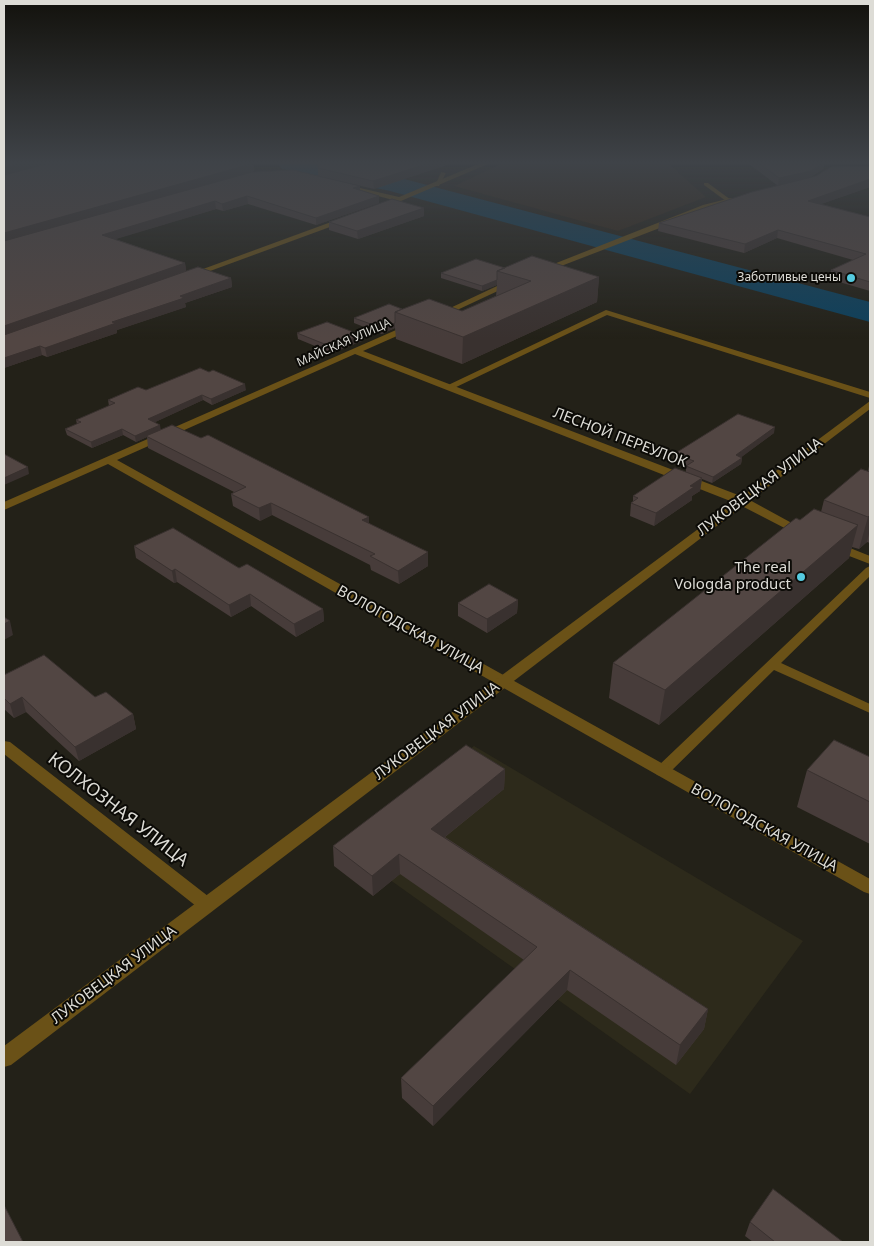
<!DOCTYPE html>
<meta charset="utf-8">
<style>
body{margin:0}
#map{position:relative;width:874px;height:1246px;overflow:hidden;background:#232118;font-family:"Noto Sans",sans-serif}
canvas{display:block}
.frame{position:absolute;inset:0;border:5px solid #dddcd6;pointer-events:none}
</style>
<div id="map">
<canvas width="874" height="1246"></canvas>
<div class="frame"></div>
</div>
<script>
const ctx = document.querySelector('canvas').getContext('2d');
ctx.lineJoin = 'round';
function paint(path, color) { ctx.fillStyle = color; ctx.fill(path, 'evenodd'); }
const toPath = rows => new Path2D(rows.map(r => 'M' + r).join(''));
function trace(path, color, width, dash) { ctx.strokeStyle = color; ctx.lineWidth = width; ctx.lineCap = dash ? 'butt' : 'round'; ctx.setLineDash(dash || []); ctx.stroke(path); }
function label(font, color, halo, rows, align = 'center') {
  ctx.font = font + ' "Noto Sans",sans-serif'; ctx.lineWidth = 4; ctx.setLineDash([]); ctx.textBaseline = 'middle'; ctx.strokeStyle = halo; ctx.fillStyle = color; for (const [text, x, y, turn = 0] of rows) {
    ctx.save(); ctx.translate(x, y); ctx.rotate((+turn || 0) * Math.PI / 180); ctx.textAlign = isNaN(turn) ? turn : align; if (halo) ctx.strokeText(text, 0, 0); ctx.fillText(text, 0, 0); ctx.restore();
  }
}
paint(toPath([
 [474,746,803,941,690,1094,344,847]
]), '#2d2a1b');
paint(toPath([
 [501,164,669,164,706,197,618,231,454,186]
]), '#322618');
paint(toPath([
 [278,164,330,164,393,176,870,302,870,322,390,191,282,169,278,164]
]), '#0d405c');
paint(toPath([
 [441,172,446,173,439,186,435,186,441,172],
 [704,183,708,183,731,200,726,201,704,185,704,183],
 [606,310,870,392,870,398,607,315,452,389,446,389,444,387,606,310],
 [870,566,870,576,781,663,870,704,870,713,774,670,667,775,662,776,657,775,655,771,657,767,866,568,870,566]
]), '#6a5117');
paint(toPath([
 [478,164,488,164,382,209,378,207,379,205,393,200,340,186,343,184,399,197,478,164],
 [731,198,733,199,733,201,709,209,543,273,536,271,703,205,731,198],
 [342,218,349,220,191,278,184,276,342,218],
 [510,280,517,282,440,318,434,318,433,316,510,280],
 [412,323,415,324,415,328,363,351,746,498,810,533,804,537,800,536,738,504,355,354,117,460,870,879,870,894,864,892,108,464,4,510,4,502,412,323],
 [835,542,870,556,870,564,831,549,829,546,831,543,835,542],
 [4,741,10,742,213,900,216,905,213,910,207,912,201,910,4,754,4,741]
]), '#6a5117');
paint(toPath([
 [870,401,870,409,11,1065,4,1067,4,1046,870,401]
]), '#6a5117');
paint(toPath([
 [4,164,254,164,254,171,252,172,360,186,360,190,379,196,379,203,316,225,248,204,223,211,216,209,115,239,185,263,186,271,231,278,232,287,185,303,186,307,117,330,117,333,47,357,42,355,4,368],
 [318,164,450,164,374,189,318,176],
 [749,164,824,164,823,169,811,177,870,166,870,187,821,204,870,217,870,291,829,279,831,270,853,260,777,238,744,253,658,231,659,223,778,186],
 [424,216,358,239,329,230,329,222],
 [505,268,599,277,597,302,462,364,396,339,395,328,382,334,354,323,354,318,402,309,462,311,496,296,497,285,482,291,441,278,441,273],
 [297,333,362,341,332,353,298,339],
 [146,390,246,390,212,405,203,400,155,422,161,430,369,523,428,566,399,584,371,570,370,565,272,515,260,521,233,506,231,494,234,492,148,448,147,437,136,442,123,435,92,448,67,435,65,429,77,424,76,420,109,406,108,400],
 [774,433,741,457,742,458,741,464,712,483,702,479,700,491,692,496,692,500,654,526,630,516,631,503,633,502,633,496,686,472,686,466,688,466,673,460,674,454],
 [870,461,870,543,867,542,859,549,852,547,849,558,659,725,609,698,613,663,800,520,821,512,824,500,868,471],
 [134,546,239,568,323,609,324,621,296,637,251,606,231,617,177,582,174,583,136,558],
 [518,600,517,613,487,633,458,616,458,603],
 [4,675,95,697,133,714,136,729,79,761,26,712,14,718,4,709],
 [870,757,870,844,797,807,807,770],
 [505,769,504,789,445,837,708,1009,704,1029,676,1065,567,990,433,1126,402,1098,401,1078,524,960,400,874,373,896,334,866,333,846],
 [750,1222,843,1242,753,1242,745,1236]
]), '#473c3a');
paint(toPath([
 [19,164,48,164,4,176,4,168],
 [251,164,254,164,254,171,4,242,4,233],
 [426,164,450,164,374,189,373,181],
 [821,164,824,164,823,169,809,178,778,186,779,178],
 [870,179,870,187,807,209,808,201],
 [360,186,360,194,353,188],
 [247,196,248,204,223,211,222,204],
 [379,196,379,203,316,225,316,218],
 [215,201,216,209,103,243,102,235],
 [424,208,424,216,358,239,357,231],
 [778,230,777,238,744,253,745,244],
 [185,263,186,271,4,336,4,326],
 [599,277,597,302,462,364,463,337],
 [231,278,232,287,185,303,186,307,117,330,117,333,47,357,45,348,180,296],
 [497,280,497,285,482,291,482,286],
 [395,323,395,328,382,334,382,328],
 [361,335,362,341,332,353,332,347],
 [40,346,42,355,4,368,4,358],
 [245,384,246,390,212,405,211,399],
 [202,395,203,400,149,425,148,419],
 [160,425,161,431,146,436,147,437,136,442,135,436],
 [775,427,774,433,735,462,736,455],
 [122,429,123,435,92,448,91,442],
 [742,458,741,464,712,483,713,477],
 [28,467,29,474,4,485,4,478],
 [702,478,700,491,692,496,692,500,654,526,656,513,690,486],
 [271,503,272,515,260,521,259,508],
 [870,515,870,530,867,542,859,549,868,517],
 [369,517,369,530,362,520],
 [858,525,849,558,659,725,665,690],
 [428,552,428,566,399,584,398,571],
 [175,569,177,582,174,583,172,571],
 [250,594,251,606,231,617,229,605],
 [518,600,517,613,487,633,487,619],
 [323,609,324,621,296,637,294,624],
 [10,621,13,635,4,640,4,624],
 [22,697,26,712,14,718,10,704],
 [133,714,136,729,79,761,75,747],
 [505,769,504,789,431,848,431,829],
 [399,854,400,874,373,896,372,876],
 [570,970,567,990,433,1126,433,1106],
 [708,1009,704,1029,676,1065,680,1045]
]), '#39312f');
const building = toPath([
 [4,164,19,164,4,168,4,164],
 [46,164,251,164,4,233,4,175,46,164],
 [318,164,426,164,373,181,318,168,318,164],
 [760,164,821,164,811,171,779,178,760,164],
 [870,166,870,179,808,201,870,217,870,282,831,270,866,254,778,230,745,244,659,223,752,192,816,176,831,167,870,166],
 [293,170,360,186,353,188,379,196,316,218,247,196,222,204,215,201,102,235,185,263,4,326,4,241,252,172,293,170],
 [392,199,424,208,357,231,329,222,392,199],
 [532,256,599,277,463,337,395,312,429,299,462,311,531,281,497,271,532,256],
 [476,259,505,268,497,271,497,280,482,286,441,273,476,259],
 [198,267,231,278,180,296,184,298,112,322,116,323,45,348,40,346,4,358,4,335,198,267],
 [389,304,402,309,395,312,395,323,382,328,354,318,389,304],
 [327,322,361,335,332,347,297,333,327,322],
 [200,368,209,372,213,370,245,384,211,399,202,395,148,419,160,425,135,436,122,429,91,442,65,429,81,422,76,420,115,403,108,400,138,387,146,390,200,368],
 [738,414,775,427,736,455,742,458,713,477,686,466,694,461,674,454,738,414],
 [172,425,201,438,208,435,369,517,362,520,428,552,398,571,370,556,375,554,271,503,259,508,231,494,246,487,146,436,172,425],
 [4,454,28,467,4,478,4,454],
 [675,468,702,478,690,486,694,487,656,513,631,503,638,498,633,496,675,468],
 [861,469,870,472,870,515,868,517,824,500,861,469],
 [814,509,858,525,665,690,613,663,796,518,800,520,814,509],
 [173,528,239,568,247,564,323,609,294,624,250,594,229,605,175,569,172,571,134,546,173,528],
 [489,584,518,600,487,619,458,603,489,584],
 [4,617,10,621,4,624,4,617],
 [44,655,95,697,106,692,133,714,75,747,22,697,10,704,4,698,4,675,44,655],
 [834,740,870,757,870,802,807,770,834,740],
 [466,745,505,769,431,829,708,1009,680,1045,570,970,433,1106,401,1078,537,947,399,854,372,876,333,846,466,745],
 [773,1189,843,1242,775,1242,750,1222,773,1189],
 [4,1205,23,1242,4,1242,4,1205]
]);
paint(building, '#524643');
trace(building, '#39312f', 1);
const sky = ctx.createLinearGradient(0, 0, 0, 339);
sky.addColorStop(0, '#13120d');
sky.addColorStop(0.48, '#3f4348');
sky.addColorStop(1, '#3f434800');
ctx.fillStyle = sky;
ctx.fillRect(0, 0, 874, 339);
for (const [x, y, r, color] of [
 [851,278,5,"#55cadf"],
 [801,577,5,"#55cadf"]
]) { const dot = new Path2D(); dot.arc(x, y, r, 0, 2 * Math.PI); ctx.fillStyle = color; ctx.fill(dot); trace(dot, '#0c0b07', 2); }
label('12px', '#dddcd6', '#0c0b07', [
 ["Заботливые цены",841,278]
], 'right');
label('12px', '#dddcd6', '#0c0b07', [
 ["МАЙСКАЯ УЛИЦА",344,343,-24]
]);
label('15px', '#dddcd6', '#0c0b07', [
 ["ЛЕСНОЙ ПЕРЕУЛОК",620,438,21],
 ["ЛУКОВЕЦКАЯ УЛИЦА",760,487,-37],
 ["ВОЛОГОДСКАЯ УЛИЦА",410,630,29],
 ["ЛУКОВЕЦКАЯ УЛИЦА",437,731,-37],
 ["ВОЛОГОДСКАЯ УЛИЦА",764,828,29],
 ["ЛУКОВЕЦКАЯ УЛИЦА",114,975,-37]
]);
label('15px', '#dddcd6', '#0c0b07', [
 ["The real",791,568],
 ["Vologda product",791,585]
], 'right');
label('18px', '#dddcd6', '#0c0b07', [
 ["КОЛХОЗНАЯ УЛИЦА",118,810,38]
]);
</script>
